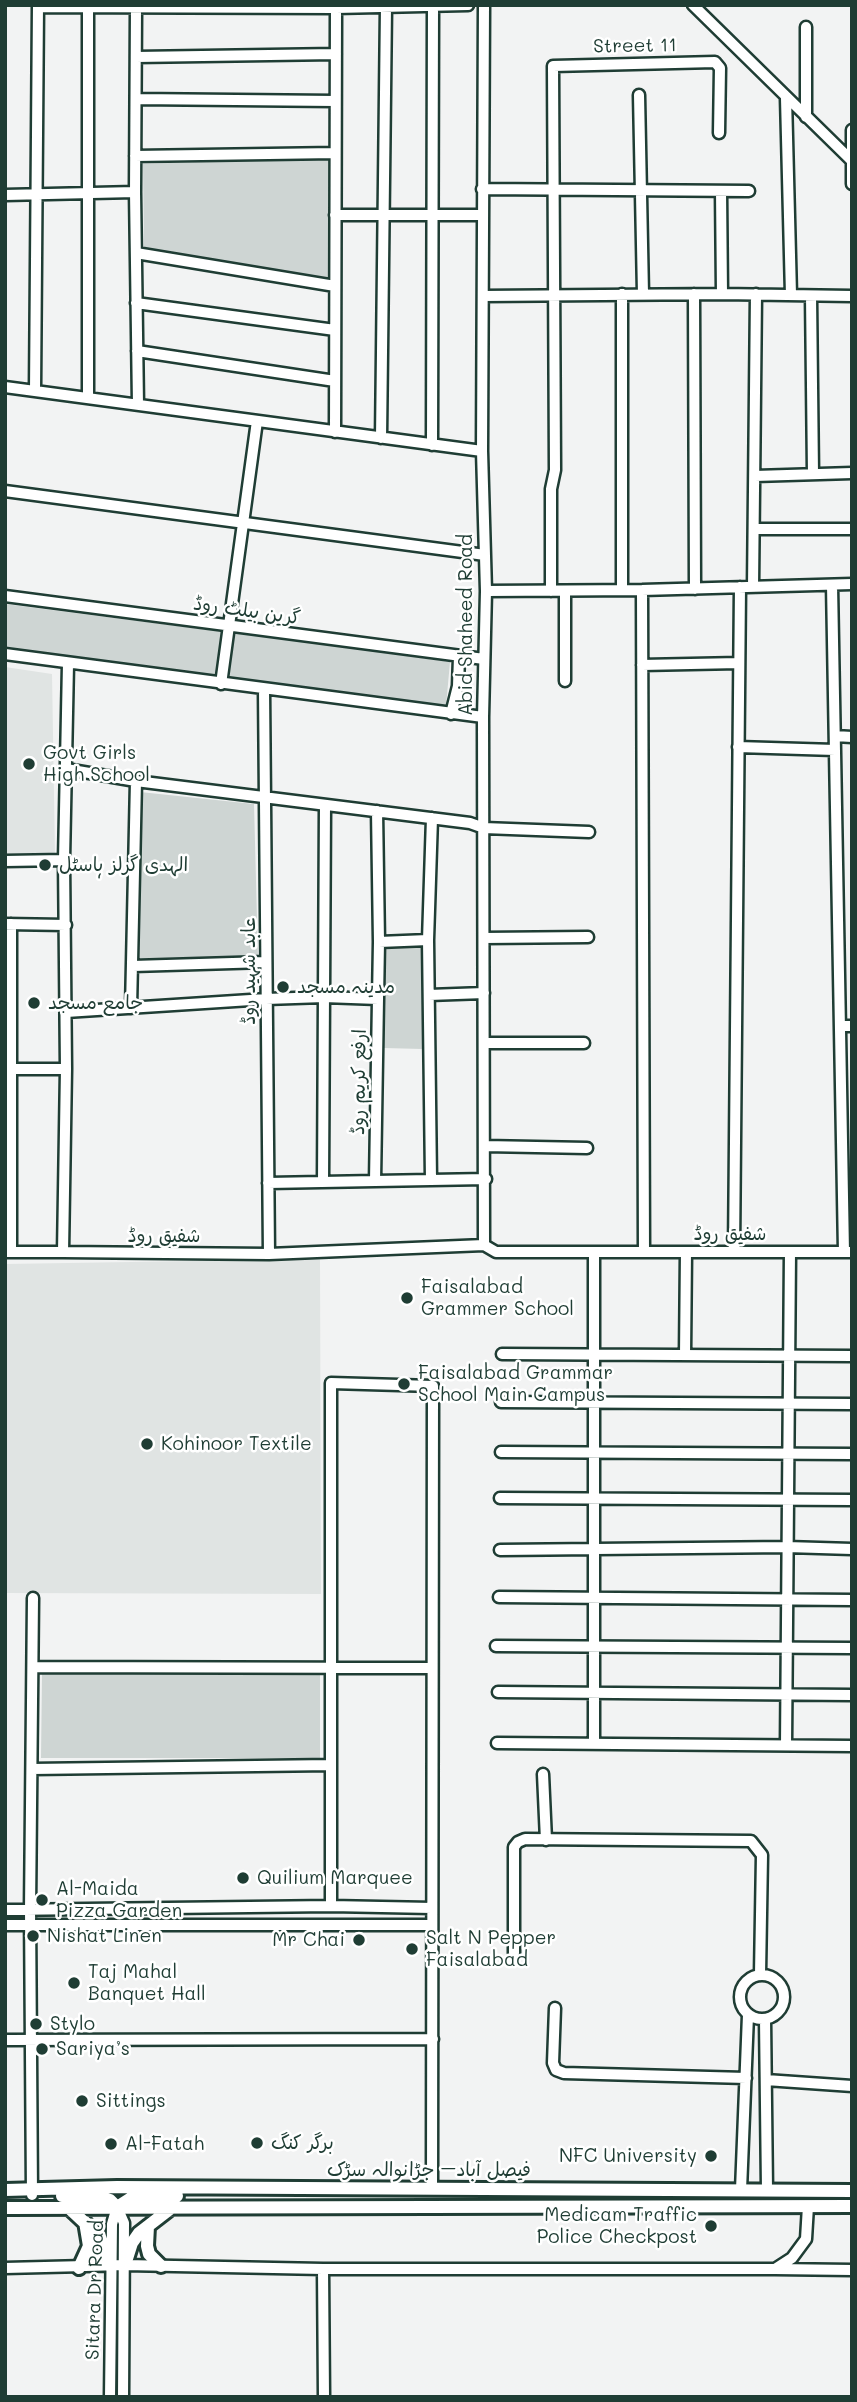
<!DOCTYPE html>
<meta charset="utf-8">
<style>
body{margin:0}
#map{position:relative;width:857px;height:2402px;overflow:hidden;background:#f2f3f3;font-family:Mali,sans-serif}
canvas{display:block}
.frame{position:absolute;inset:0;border:7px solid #1f3d34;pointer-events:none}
</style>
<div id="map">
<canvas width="857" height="2402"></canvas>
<div class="frame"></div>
</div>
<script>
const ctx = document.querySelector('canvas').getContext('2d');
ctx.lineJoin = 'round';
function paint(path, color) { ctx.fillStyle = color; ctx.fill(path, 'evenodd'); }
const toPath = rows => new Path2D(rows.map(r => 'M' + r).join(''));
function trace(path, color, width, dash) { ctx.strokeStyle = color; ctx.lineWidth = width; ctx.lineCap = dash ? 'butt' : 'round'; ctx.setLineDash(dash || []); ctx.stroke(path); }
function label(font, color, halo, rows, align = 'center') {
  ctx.font = font + ' Mali,"Playpen Sans Arabic",sans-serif'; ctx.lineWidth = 5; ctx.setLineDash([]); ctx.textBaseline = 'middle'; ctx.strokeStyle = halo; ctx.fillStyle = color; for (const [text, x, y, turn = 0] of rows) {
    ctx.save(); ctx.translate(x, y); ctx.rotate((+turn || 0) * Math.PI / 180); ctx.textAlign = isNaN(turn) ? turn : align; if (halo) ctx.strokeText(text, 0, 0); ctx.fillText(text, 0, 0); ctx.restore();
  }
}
paint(toPath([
 [5,667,52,674,55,855,5,855],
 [320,1259,321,1594,5,1593,5,1264]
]), '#e0e4e3');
paint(toPath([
 [329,157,328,280,144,248,143,164],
 [5,604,224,632,217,676,5,648],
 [234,631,450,662,446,706,228,677],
 [140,792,254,804,258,957,136,961],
 [424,945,422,1049,384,1048,384,946],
 [320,1672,320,1758,41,1758,42,1673]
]), '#ced5d3');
const minor = toPath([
 [484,5,482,451,486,591,483,717,484,1245],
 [693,5,852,161],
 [38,7,336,8,468,5],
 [136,8,135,192,138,405],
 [806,27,806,117],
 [136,57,336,54],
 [639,95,643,294],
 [786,98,791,295],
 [136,99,335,101],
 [852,130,852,184],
 [135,156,335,153],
 [482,189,749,191],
 [721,191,722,294],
 [5,195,135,192],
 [335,215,482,215],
 [136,253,335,286],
 [622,294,622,590],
 [694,294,695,589],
 [483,296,722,294,852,296],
 [811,296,813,474],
 [136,303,335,330],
 [137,351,335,381],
 [5,387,482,451],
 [35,391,38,5],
 [88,398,88,8],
 [335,432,336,8],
 [381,438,386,7],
 [432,445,433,6],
 [755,476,852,473],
 [5,491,485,555],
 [754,529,852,529],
 [832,585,844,1252],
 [753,587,756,294],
 [642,590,644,1252],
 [486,591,642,590,852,584],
 [551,591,551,489,555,470,553,66,715,62,720,68,719,133],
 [5,596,484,659],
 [5,654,483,717],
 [68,664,64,860,66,1069,63,1252,269,1254,484,1245,496,1252,852,1252],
 [642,665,739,663],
 [565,681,565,591],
 [221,684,257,421],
 [264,689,269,1254],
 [451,714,458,686,459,657],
 [835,736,852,737],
 [738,747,835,750],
 [66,769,136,781,470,823,484,828,589,832],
 [377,811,379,942],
 [5,861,64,860],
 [5,924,66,925],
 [484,938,588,937],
 [133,966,266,962],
 [429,995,484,993],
 [378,999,379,942,428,940],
 [131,1008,136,781],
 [66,1012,266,999,324,997,378,999,375,1181,268,1183],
 [840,1026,852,1026],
 [485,1043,584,1043],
 [5,1069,66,1069],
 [485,1146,587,1148],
 [431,1180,428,940,432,818],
 [375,1181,486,1179],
 [323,1182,325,805],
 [6,1252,63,1252],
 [11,1252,11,924],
 [594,1252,594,1744],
 [734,1252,740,587],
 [502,1354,852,1356],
 [685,1355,686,1252],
 [501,1402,852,1404],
 [501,1452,852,1454],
 [500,1498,852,1500],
 [500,1550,787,1547,852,1549],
 [499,1597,852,1600],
 [496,1646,852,1648],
 [33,1667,431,1668],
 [498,1692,852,1695],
 [497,1743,852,1746],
 [786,1745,790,1252],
 [32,1769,331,1765],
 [543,1774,546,1840],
 [331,1906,331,1383,433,1386,432,2189],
 [5,1910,331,1906,432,1908],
 [5,1925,432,1925],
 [514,1953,514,1847,518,1842,525,1839,751,1841,762,1855,760,1974],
 '740 1997a22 22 0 1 1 44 0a22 22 0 1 1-44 0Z',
 [555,2008,553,2063,556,2070,564,2073,746,2078],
 [765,2019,767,2190],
 [5,2040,433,2039],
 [766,2080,852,2086],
 [741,2190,748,2015],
 [32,2195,30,1910,33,1598],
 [117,2207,124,2223,123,2397],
 [5,2268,125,2265,323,2269,775,2269,792,2258,806,2239,808,2206],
 [323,2269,324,2397],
 [775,2269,852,2270],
 [110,2397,112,2224,117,2207]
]);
const major = toPath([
 [5,2190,117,2187,852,2191],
 [62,2196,100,2197,110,2200,117,2207,131,2198,177,2196],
 [5,2208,852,2206],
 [69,2208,100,2237,111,2266],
 [148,2226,147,2246,149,2254,161,2266],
 [125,2265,132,2243,139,2233,170,2209],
 [79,2268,89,2246,85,2222]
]);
trace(minor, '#1f3d34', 15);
trace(major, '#1f3d34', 18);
trace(minor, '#fff', 10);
trace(major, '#fff', 12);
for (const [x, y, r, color] of [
 [29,764,7,"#1f3d34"],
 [45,865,7,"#1f3d34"],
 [283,987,7,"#1f3d34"],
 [34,1003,7,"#1f3d34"],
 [407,1298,7,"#1f3d34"],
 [404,1384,7,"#1f3d34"],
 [147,1444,7,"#1f3d34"],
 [243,1878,7,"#1f3d34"],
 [42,1900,7,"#1f3d34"],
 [33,1936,7,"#1f3d34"],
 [359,1940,7,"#1f3d34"],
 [412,1949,7,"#1f3d34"],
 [74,1983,7,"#1f3d34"],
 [36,2024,7,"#1f3d34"],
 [42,2049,7,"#1f3d34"],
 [82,2101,7,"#1f3d34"],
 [257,2143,7,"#1f3d34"],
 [111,2144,7,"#1f3d34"],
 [711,2156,7,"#1f3d34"],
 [711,2226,7,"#1f3d34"]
]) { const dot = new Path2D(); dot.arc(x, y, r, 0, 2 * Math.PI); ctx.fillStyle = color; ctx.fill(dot); trace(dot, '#fff', 2.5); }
label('19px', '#1f3d34', '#fff', [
 ["Street 11",635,46,-1],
 ["گرین بیلٹ روڈ",247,611,8],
 ["Abid Shaheed Road",466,625,-90],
 ["عابد شہید روڈ",249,971,-90],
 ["ارفع کریم روڈ",359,1082,-89],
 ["شفیق روڈ",730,1234],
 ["شفیق روڈ",164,1236],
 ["فیصل آباد– جڑانوالہ سڑک",429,2170],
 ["Sitara Dr Road",95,2290,-88]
]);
label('19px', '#1f3d34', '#fff', [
 ["Govt Girls",43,753],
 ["High School",43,775],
 ["الہدی گرلز ہاسٹل",59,865],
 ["مدینہ مسجد",297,987],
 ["جامع مسجد",48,1003],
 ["Faisalabad",421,1287],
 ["Grammer School",421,1309],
 ["Faisalabad Grammar",418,1373],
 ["School Main Campus",418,1395],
 ["Kohinoor Textile",161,1444],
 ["Quilium Marquee",257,1878],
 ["Al-Maida",56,1889],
 ["Pizza Garden",56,1911],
 ["Nishat Linen",47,1936],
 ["Salt N Pepper",426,1938],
 ["Faisalabad",426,1960],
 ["Mr Chai",345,1940,"right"],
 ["Taj Mahal",88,1972],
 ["Banquet Hall",88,1994],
 ["Stylo",50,2024],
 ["Sariya’s",56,2049],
 ["Sittings",96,2101],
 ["برگر کنگ",271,2143],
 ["Al-Fatah",125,2144],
 ["NFC University",697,2156,"right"],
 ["Medicam Traffic",697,2215,"right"],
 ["Police Checkpost",697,2237,"right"]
], 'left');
</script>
